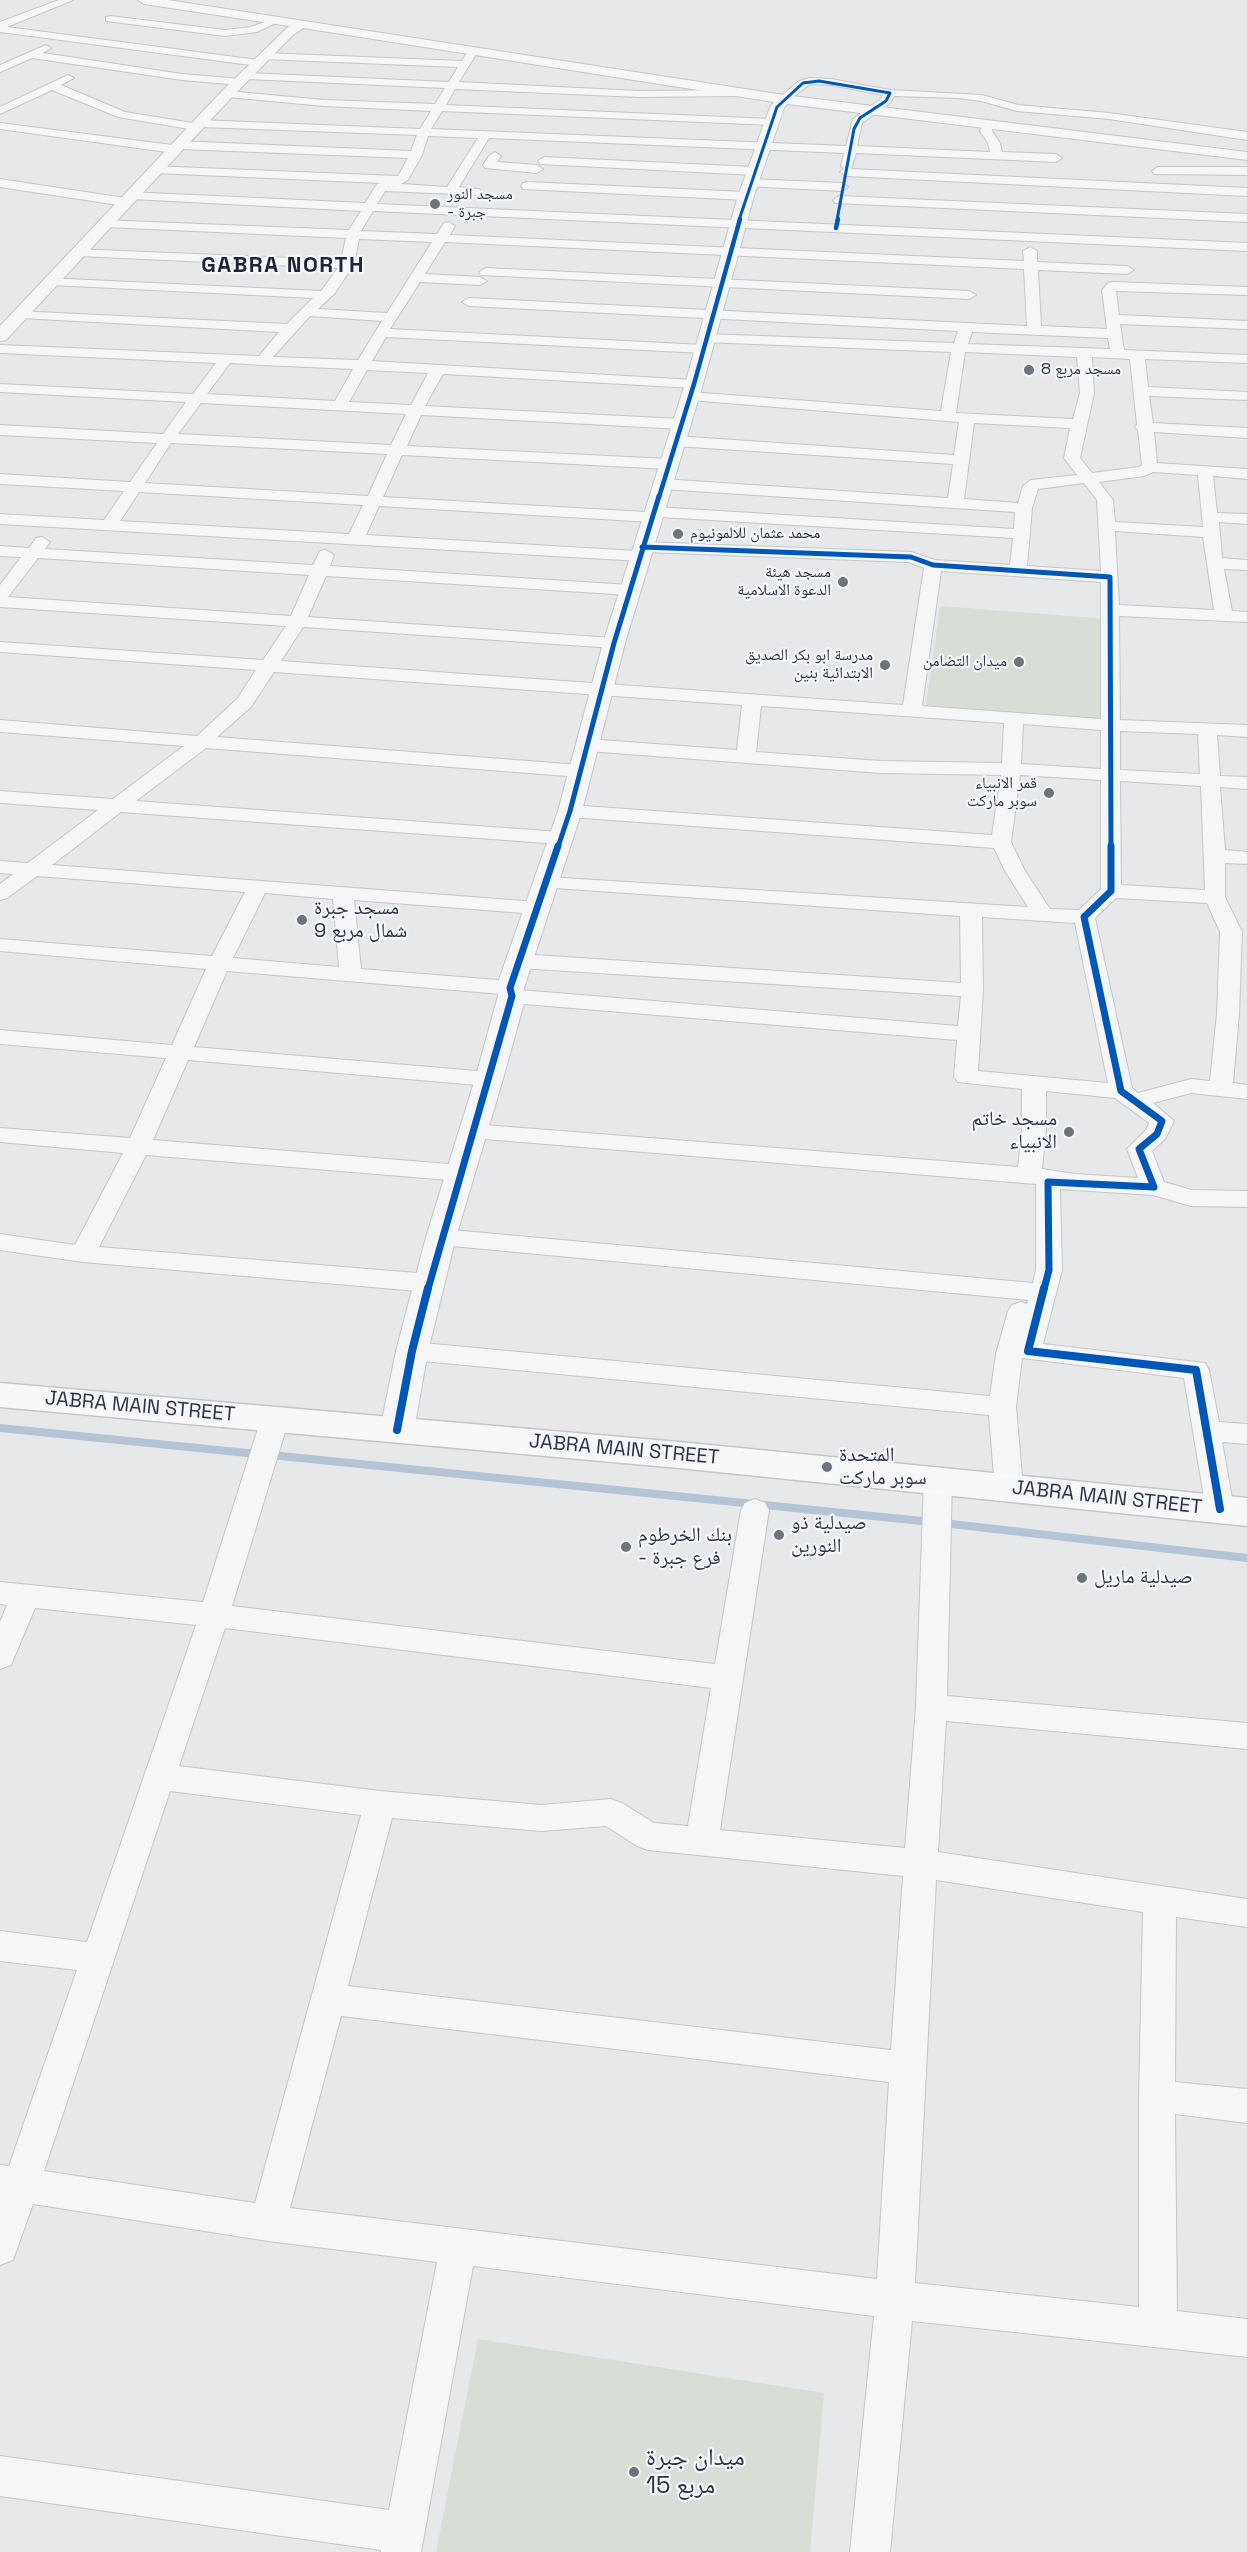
<!DOCTYPE html>
<meta charset="utf-8">
<style>
body{margin:0}
canvas{display:block;background:#e6e8ea}
</style>
<canvas width="1247" height="2552"></canvas>
<script>
const ctx = document.querySelector('canvas').getContext('2d');
ctx.lineJoin = 'round';
function paint(path, color) { ctx.fillStyle = color; ctx.fill(path, 'evenodd'); }
const toPath = rows => new Path2D(rows.map(r => 'M' + r).join(''));
function trace(path, color, width, dash) { ctx.strokeStyle = color; ctx.lineWidth = width; ctx.lineCap = dash ? 'butt' : 'round'; ctx.setLineDash(dash || []); ctx.stroke(path); }
function label(font, color, halo, rows, align = 'center') {
  ctx.font = font + ' "Space Grotesk","Noto Naskh Arabic",sans-serif'; ctx.lineWidth = 4.5; ctx.setLineDash([]); ctx.textBaseline = 'middle'; ctx.strokeStyle = halo; ctx.fillStyle = color; for (const [text, x, y, turn = 0] of rows) {
    ctx.save(); ctx.translate(x, y); ctx.rotate((+turn || 0) * Math.PI / 180); ctx.textAlign = isNaN(turn) ? turn : align; if (halo) ctx.strokeText(text, 0, 0); ctx.fillText(text, 0, 0); ctx.restore();
  }
}
paint(toPath([
 [940,606,1107,619,1104,720,926,705],
 [478,2339,824,2393,810,2552,436,2552]
]), '#d6ded6');
trace(toPath([
 [0,1428,257,1454],
 [271,1455,932,1522],
 [943,1523,1247,1558]
]), '#b4c4d5', 8);
const minor = toPath([
 [59,0,73,0,7,27,258,60,263,63,258,66,0,32,0,22,59,0],
 [110,16,225,30,251,27,275,18,280,21,257,32,225,36,106,21,106,17,110,16],
 [46,45,51,48,43,53,182,74,241,79,247,82,241,85,182,80,32,58,0,72,0,65,46,45],
 [473,48,478,51,459,82,639,91,740,90,746,93,740,96,639,97,455,89,446,105,772,119,778,122,772,125,442,111,431,129,846,146,853,119,881,99,883,95,831,85,810,84,788,101,780,101,780,97,799,81,810,78,831,79,890,90,982,95,1018,105,1109,113,1247,132,1247,140,1109,119,1017,111,981,101,958,98,894,96,890,103,862,123,857,146,990,152,988,143,980,131,983,123,987,122,993,125,992,131,1000,143,1002,152,1056,154,1062,158,1056,162,856,153,851,169,1247,188,1247,196,846,176,840,172,844,169,841,166,844,153,489,138,459,187,479,189,481,192,479,195,385,191,377,204,1247,243,1247,251,373,211,361,231,437,234,444,223,449,222,455,226,450,235,1024,261,1023,251,1030,247,1037,251,1037,262,1127,266,1134,270,1127,274,1038,270,1041,326,1107,329,1102,290,1108,283,1113,282,1247,287,1247,295,1116,291,1119,315,1247,321,1247,329,1120,324,1124,350,1247,355,1247,363,1145,359,1148,387,1247,392,1247,400,1149,396,1153,423,1247,428,1247,438,1154,432,1157,463,1247,469,1247,479,1213,476,1217,513,1247,514,1247,524,1219,522,1222,558,1247,560,1247,570,1224,569,1232,611,1247,612,1247,622,1119,616,1120,720,1247,725,1247,737,1217,735,1220,776,1247,777,1247,789,1220,787,1225,850,1247,852,1247,864,1225,863,1225,897,1242,932,1239,1014,1233,1083,1247,1085,1247,1099,1191,1093,1153,1103,1174,1121,1165,1139,1152,1151,1164,1182,1192,1190,1247,1191,1247,1207,1191,1206,1153,1195,1060,1189,1062,1270,1043,1344,1205,1363,1209,1370,1219,1422,1247,1424,1247,1444,1222,1442,1234,1509,1230,1516,1220,1520,1210,1516,1206,1509,1184,1378,1022,1358,1016,1407,1023,1488,1019,1495,1009,1498,999,1495,995,1488,989,1415,412,1360,403,1357,399,1351,403,1345,412,1342,990,1396,996,1354,1008,1311,1012,1305,1021,1302,1027,1304,1028,1300,441,1245,432,1243,428,1237,432,1231,441,1229,1033,1283,1036,1270,1036,1184,472,1138,464,1136,460,1131,464,1126,472,1124,1018,1167,1022,1130,1022,1089,958,1082,954,1077,957,1040,512,1003,504,1001,501,996,502,994,227,971,194,1047,489,1072,497,1074,501,1079,497,1084,489,1086,188,1060,153,1140,461,1165,470,1168,473,1173,470,1178,461,1181,146,1155,99,1247,429,1274,438,1277,442,1283,438,1289,429,1292,83,1262,0,1250,0,1234,75,1245,123,1153,0,1142,0,1128,130,1138,166,1058,0,1044,0,1030,172,1045,206,969,0,951,0,939,212,956,245,892,37,876,7,898,0,900,0,884,13,874,0,873,0,861,28,863,98,810,0,803,0,791,113,799,184,746,0,732,0,720,197,736,237,699,256,670,0,652,0,642,263,660,286,626,0,607,0,585,21,557,0,556,0,546,29,548,36,538,42,537,50,542,45,549,313,565,320,551,326,550,334,555,330,566,630,585,636,586,639,590,636,594,630,595,326,576,308,617,614,638,620,639,623,643,620,647,614,648,303,627,281,661,903,705,924,568,909,562,645,552,648,556,640,561,0,524,0,514,104,520,124,491,0,484,0,474,130,482,157,443,0,435,0,425,163,434,186,402,0,392,0,384,193,394,216,363,0,353,0,345,259,356,279,332,21,318,14,314,16,311,287,324,313,298,52,285,47,284,45,281,47,278,321,291,338,268,79,256,72,252,74,249,341,260,346,238,106,227,100,223,101,220,349,230,361,211,132,199,126,195,128,192,365,203,377,184,381,183,155,173,149,169,151,166,398,176,408,158,180,149,174,153,0,129,0,123,172,145,178,141,411,151,417,135,200,127,195,130,118,117,52,90,0,114,0,107,68,75,74,78,61,85,125,112,193,123,199,120,420,129,431,111,324,106,227,97,221,94,227,91,324,100,435,104,445,88,247,79,241,76,247,73,449,82,458,67,264,59,259,56,264,53,462,61,469,49,473,48],
 [428,136,478,138,447,187,401,184,408,180,422,155,428,136],
 [359,239,432,242,387,313,318,309,335,293,354,264,359,239],
 [445,242,1024,269,1027,326,469,298,462,302,469,306,958,331,954,343,705,334,698,338,705,342,951,352,941,411,690,392,683,396,690,400,959,422,954,455,675,436,667,441,675,446,953,464,948,498,663,479,655,484,663,489,1015,512,1014,529,654,507,646,512,383,497,402,455,668,469,676,464,668,459,407,446,421,415,681,429,689,424,681,419,425,406,443,374,694,388,701,384,694,380,372,361,386,337,703,353,710,349,703,345,390,329,420,282,480,285,487,281,480,277,425,274,445,242],
 [310,316,382,321,358,360,273,357,310,316],
 [972,332,1108,338,1110,349,968,344,972,332],
 [965,352,1077,357,1080,393,1073,419,956,413,965,352],
 [1092,357,1130,359,1137,424,1135,427,1138,430,1142,465,1139,467,1092,473,1080,458,1094,393,1092,357],
 [230,363,262,365,353,369,335,401,207,394,230,363],
 [367,370,428,373,411,405,349,402,367,370],
 [201,403,406,414,391,445,178,434,201,403],
 [974,423,1070,428,1064,458,1077,475,1031,480,1023,486,1018,503,964,499,974,423],
 [171,443,387,454,368,496,145,483,171,443],
 [1153,472,1198,475,1203,527,1115,522,1113,500,1099,482,1144,476,1153,472],
 [1084,483,1097,500,1101,571,1027,566,1032,508,1038,489,1084,483],
 [139,492,363,505,349,534,120,521,139,492],
 [379,506,652,522,660,517,1013,538,1010,565,935,560,911,552,642,542,634,547,637,551,366,535,379,506],
 [1115,531,1203,537,1214,610,1119,605,1115,531],
 [38,558,309,575,291,616,8,597,38,558],
 [941,571,1101,582,1101,719,922,706,941,571],
 [274,672,742,705,737,750,587,739,580,741,577,745,580,749,587,751,881,773,1001,775,992,835,570,805,563,807,560,811,563,815,570,817,994,848,1005,871,1028,907,547,877,540,879,537,883,540,887,960,916,961,983,519,954,511,956,508,961,511,966,519,968,961,996,958,1026,520,990,521,988,518,983,510,981,361,969,354,900,537,914,544,912,548,908,544,904,537,902,52,865,121,812,560,844,567,842,570,838,567,834,560,832,136,801,206,748,580,777,587,775,590,771,587,767,580,765,217,737,251,707,274,672],
 [761,706,1004,723,1002,763,881,761,756,752,761,706],
 [1023,724,1101,730,1101,769,1021,764,1023,724],
 [1120,731,1198,734,1200,774,1120,770,1120,731],
 [1020,775,1101,780,1101,889,1079,910,1050,909,1025,871,1011,842,1020,775],
 [1120,781,1201,786,1205,890,1121,885,1120,781],
 [265,893,333,899,339,967,233,958,265,893],
 [1116,898,1207,903,1220,932,1217,1014,1210,1081,1191,1079,1138,1093,1132,1088,1095,918,1116,898],
 [982,917,1075,923,1108,1083,978,1071,983,990,982,917],
 [1046,1091,1115,1098,1149,1123,1146,1130,1127,1149,1138,1178,1075,1174,1042,1169,1046,1130,1046,1091],
 [495,152,501,156,497,162,537,165,543,169,537,173,485,168,483,165,489,156,495,152],
 [544,157,754,167,760,171,754,175,540,164,538,161,544,157],
 [1158,167,1247,167,1247,175,1154,174,1152,171,1158,167],
 [0,179,125,198,131,202,125,206,0,187,0,179],
 [750,179,842,183,848,187,842,191,746,186,744,183,746,180,750,179],
 [527,182,746,192,752,196,746,200,523,189,521,186,523,183,527,182],
 [839,196,1247,214,1247,222,835,203,833,200,839,196],
 [486,268,969,291,976,295,969,299,481,275,479,272,486,268],
 [275,1409,285,1412,289,1419,232,1606,715,1664,741,1510,745,1503,755,1499,765,1503,769,1510,720,1830,905,1848,916,1707,924,1480,928,1473,938,1470,948,1473,952,1480,947,1696,1247,1723,1247,1749,946,1721,938,1852,1247,1899,1247,1927,1176,1917,1175,2082,1247,2089,1247,2123,1175,2114,1177,2311,1247,2319,1247,2357,912,2321,890,2552,850,2552,874,2316,473,2266,421,2552,381,2552,381,2550,0,2496,0,2456,389,2510,437,2262,268,2241,33,2204,13,2260,0,2265,0,2165,9,2166,77,1970,0,1961,0,1931,87,1942,196,1625,35,1608,11,1665,0,1669,0,1622,7,1605,0,1604,0,1582,203,1602,261,1419,265,1412,275,1409],
 [225,1628,711,1688,688,1826,654,1823,622,1803,611,1799,541,1805,380,1791,179,1766,225,1628],
 [170,1791,361,1815,255,2203,44,2171,170,1791],
 [392,1818,541,1831,606,1826,637,1846,648,1850,903,1876,891,2050,348,1986,392,1818],
 [936,1880,1143,1912,1139,2096,1139,2307,915,2283,936,1880],
 [341,2016,889,2082,877,2279,290,2208,341,2016]
]);
const tertiary = toPath([
 [138,0,168,0,784,95,1247,152,1247,160,787,104,784,108,754,196,703,384,625,643,582,811,524,988,526,996,503,1079,456,1237,428,1351,414,1430,409,1439,397,1442,385,1439,380,1430,396,1351,426,1237,475,1079,498,996,496,988,558,811,603,643,685,384,738,196,770,107,774,102,303,28,292,36,232,97,6,340,0,341,0,326,222,91,289,26,144,4,138,0]
]);
const secondary = toPath([
 [0,1383,679,1442,1247,1498,1247,1526,679,1468,0,1407,0,1383]
]);
trace(minor, '#c4c6c8', 2);
trace(tertiary, '#c4c6c8', 2);
trace(secondary, '#c4c6c8', 3);
paint(minor, '#f5f6f7');
paint(tertiary, '#f5f6f7');
paint(secondary, '#f8f8f8');
trace(toPath([
 [739,220,777,107,803,83,819,81,890,93,886,101,860,118,854,129,837,220]
]), '#0057b8', 3);
trace(toPath([
 [836,228,838,219],
 [659,497,694,384,740,219]
]), '#0057b8', 4.5);
trace(toPath([
 [642,547,911,557,933,565,1110,577,1111,847],
 [558,847,570,811,614,643,659,496]
]), '#0057b8', 5);
trace(toPath([
 [428,1289,512,996,510,988,558,846],
 [1044,1289,1049,1270,1048,1182,1154,1187,1139,1149,1157,1134,1162,1121,1121,1091,1084,917,1111,891,1111,846]
]), '#0057b8', 7);
trace(toPath([
 [1044,1288,1028,1351,1196,1370,1220,1509],
 [397,1430,412,1351,428,1288]
]), '#0057b8', 8);
for (const [x, y, r, color] of [
 [435,204,6,"#6c737f"],
 [1029,370,6,"#6c737f"],
 [678,534,6,"#6c737f"],
 [843,582,6,"#6c737f"],
 [1019,662,6,"#6c737f"],
 [885,665,6,"#6c737f"],
 [1049,793,6,"#6c737f"],
 [302,920,6,"#6c737f"],
 [1069,1132,6,"#6c737f"],
 [827,1467,6,"#6c737f"],
 [779,1535,6,"#6c737f"],
 [626,1547,6,"#6c737f"],
 [1082,1578,6,"#6c737f"],
 [634,2472,6,"#6c737f"]
]) { const dot = new Path2D(); dot.arc(x, y, r, 0, 2 * Math.PI); ctx.fillStyle = color; ctx.fill(dot); trace(dot, '#f4f6f9', 2); }
label('16px', '#2b3445', '#f4f6f9', [
 ["مسجد النور",447,195,"left"],
 ["- جبرة",447,213,"left"],
 ["مسجد مربع 8",1041,370,"left"],
 ["محمد عثمان للالمونيوم",690,534,"left"],
 ["مسجد هيئة",831,573],
 ["الدعوة الاسلامية",831,591],
 ["مدرسة ابو بكر الصديق",873,656],
 ["الابتدائية بنين",873,674],
 ["ميدان التضامن",1007,662],
 ["قمر الانبياء",1037,784],
 ["سوبر ماركت",1037,802]
], 'right');
label('20px', '#2b3445', '#f4f6f9', [
 ["مسجد جبرة",314,909],
 ["شمال مربع 9",314,932],
 ["مسجد خاتم",1057,1120,"right"],
 ["الانبياء",1057,1143,"right"],
 ["المتحدة",839,1456],
 ["سوبر ماركت",839,1479],
 ["صيدلية ذو",791,1524],
 ["النورين",791,1547],
 ["بنك الخرطوم",638,1536],
 ["- فرع جبرة",638,1559],
 ["صيدلية ماريل",1094,1578]
], 'left');
label('20px', '#2b3445', '#f4f6f9', [
 ["JABRA MAIN STREET",140,1407,5],
 ["JABRA MAIN STREET",624,1450,5],
 ["JABRA MAIN STREET",1107,1498,6]
]);
ctx.letterSpacing = '1.5px';
label('bold 22px', '#1d2536', '#f4f6f9', [
 ["GABRA NORTH",283,266]
]);
ctx.letterSpacing = '0px';
label('24px', '#2b3445', '#f4f6f9', [
 ["ميدان جبرة",646,2458],
 ["مربع 15",646,2486]
], 'left');
</script>
